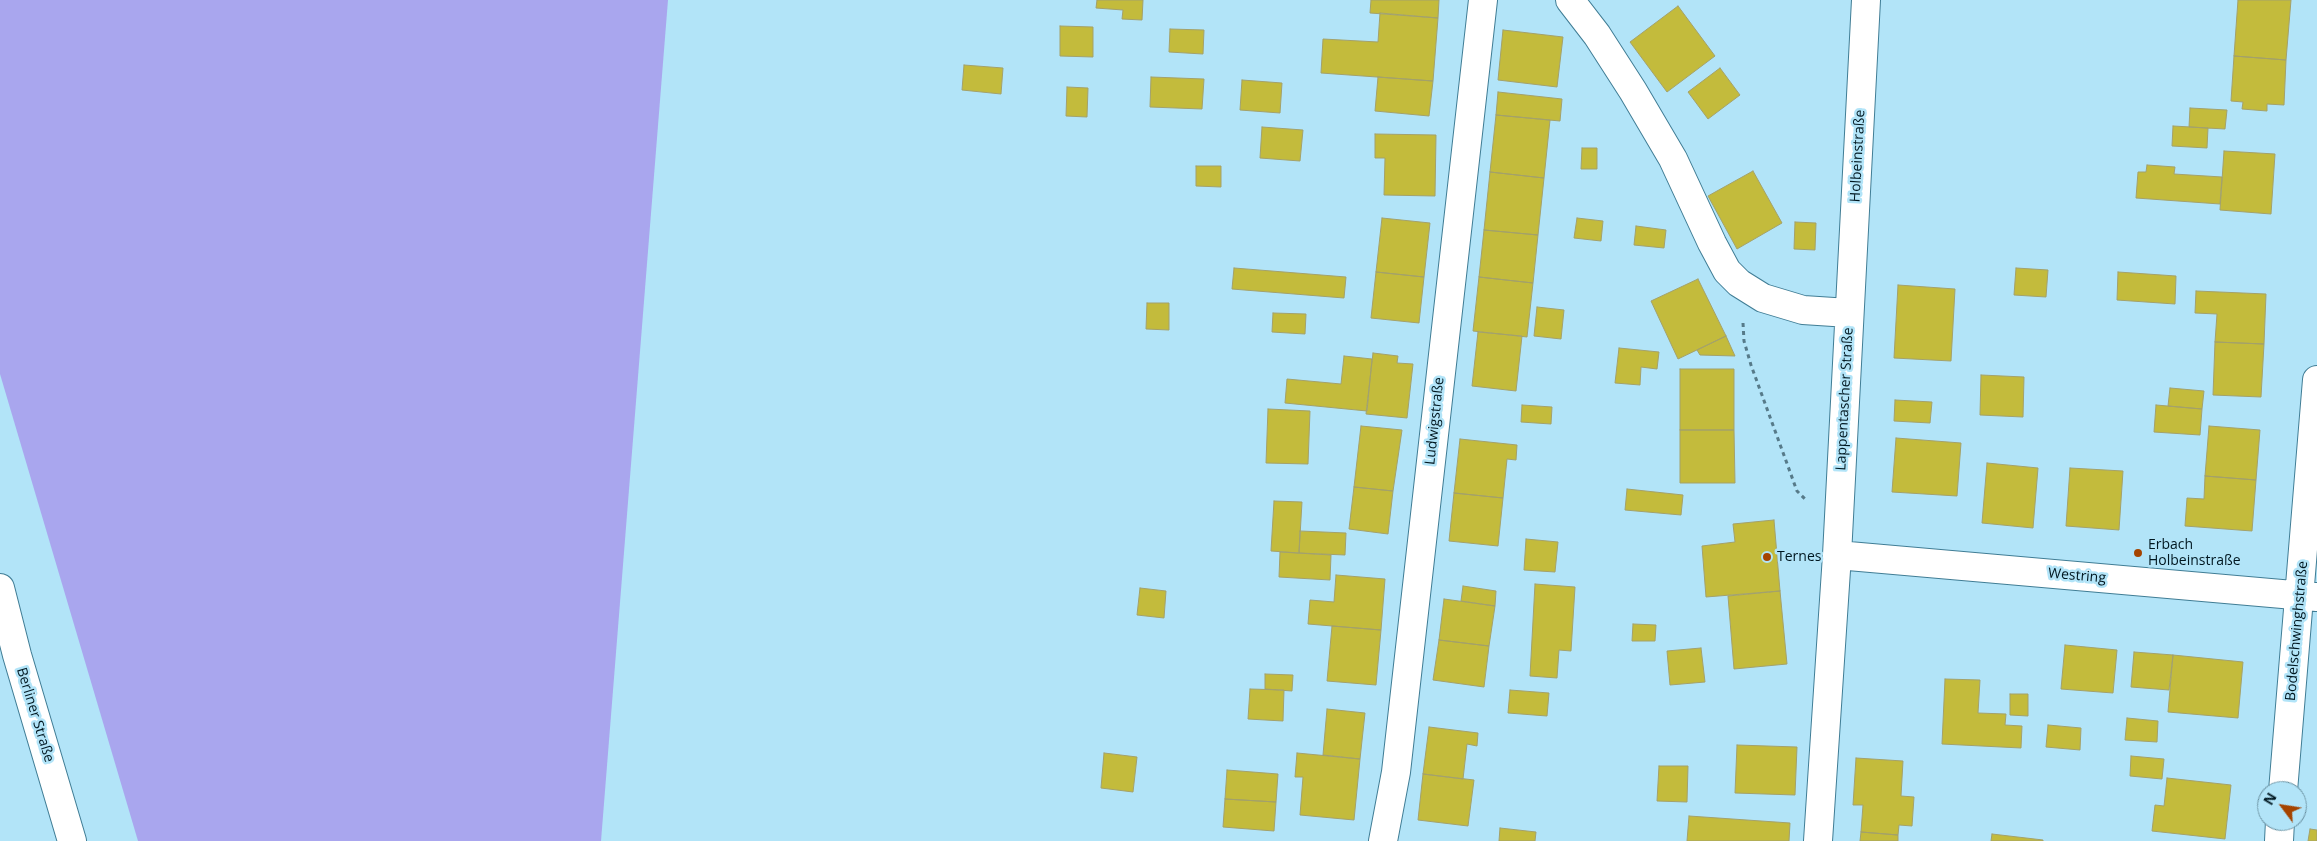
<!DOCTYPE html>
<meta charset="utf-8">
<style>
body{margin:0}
#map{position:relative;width:2317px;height:841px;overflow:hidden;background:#b2e4f8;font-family:"Open Sans",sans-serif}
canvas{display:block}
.north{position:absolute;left:2257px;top:781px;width:50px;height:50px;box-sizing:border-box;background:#b2e4f8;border:1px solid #6b92a2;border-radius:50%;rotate:301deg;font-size:14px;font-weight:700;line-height:20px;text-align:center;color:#001720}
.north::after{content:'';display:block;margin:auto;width:18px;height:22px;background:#a54400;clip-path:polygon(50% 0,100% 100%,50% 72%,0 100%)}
</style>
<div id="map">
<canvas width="2317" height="841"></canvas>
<div class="north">N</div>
</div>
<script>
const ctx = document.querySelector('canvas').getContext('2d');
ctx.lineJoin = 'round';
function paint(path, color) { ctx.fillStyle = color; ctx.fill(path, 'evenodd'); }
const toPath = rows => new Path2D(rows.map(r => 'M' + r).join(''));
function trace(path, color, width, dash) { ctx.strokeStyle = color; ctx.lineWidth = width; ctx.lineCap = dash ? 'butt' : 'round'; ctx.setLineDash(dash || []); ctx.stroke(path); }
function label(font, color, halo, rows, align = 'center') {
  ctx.font = font + ' "Open Sans",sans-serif'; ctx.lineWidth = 5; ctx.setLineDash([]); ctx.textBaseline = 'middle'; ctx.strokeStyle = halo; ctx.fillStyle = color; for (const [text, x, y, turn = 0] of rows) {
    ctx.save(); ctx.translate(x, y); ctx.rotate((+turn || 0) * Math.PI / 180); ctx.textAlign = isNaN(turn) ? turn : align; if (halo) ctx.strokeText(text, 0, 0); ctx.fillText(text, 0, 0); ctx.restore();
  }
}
paint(toPath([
 [0,0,668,0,601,841,138,841,0,374]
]), '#a9a6ee');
const building = toPath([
 [1097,0,1143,0,1142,20,1122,19,1123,10,1096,8,1097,0],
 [1371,0,1439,0,1438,18,1370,13,1371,0],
 [2238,0,2291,0,2286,60,2234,56,2238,0],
 [1678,6,1715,56,1667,92,1630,42,1678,6],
 [1380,13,1438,18,1433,81,1321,73,1323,39,1378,42,1380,13],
 [1060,26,1093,27,1093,57,1060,56,1060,26],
 [1170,29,1204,30,1203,54,1169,52,1170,29],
 [1503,30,1563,37,1557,87,1498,80,1503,30],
 [2234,56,2286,60,2284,105,2267,104,2267,111,2242,109,2243,102,2231,101,2234,56],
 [964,65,1003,68,1001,94,962,90,964,65],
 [1720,68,1740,95,1708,119,1688,92,1720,68],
 [1151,77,1204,79,1202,109,1150,107,1151,77],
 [1378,77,1433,81,1429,116,1375,111,1378,77],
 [1242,80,1282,83,1280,113,1240,110,1242,80],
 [1067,87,1088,88,1087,117,1066,116,1067,87],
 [1498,92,1562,99,1560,121,1496,115,1498,92],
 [2190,108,2227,110,2225,129,2189,127,2190,108],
 [1496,115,1550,120,1544,178,1490,172,1496,115],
 [2173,126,2208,128,2207,148,2172,146,2173,126],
 [1262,127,1303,130,1300,161,1260,158,1262,127],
 [1375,134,1436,135,1435,196,1384,195,1385,158,1375,158,1375,134],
 [1582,148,1597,148,1597,169,1581,169,1582,148],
 [2224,151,2275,154,2271,214,2220,210,2224,151],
 [2147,165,2175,167,2174,174,2222,177,2220,204,2136,198,2138,172,2146,172,2147,165],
 [1196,166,1221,166,1221,187,1196,186,1196,166],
 [1753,171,1782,223,1737,249,1708,196,1753,171],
 [1490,172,1544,178,1538,235,1484,230,1490,172],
 [1382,218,1430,223,1424,277,1376,272,1382,218],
 [1577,218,1603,221,1601,241,1574,238,1577,218],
 [1795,222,1816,223,1815,250,1794,249,1795,222],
 [1636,226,1666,230,1664,248,1634,245,1636,226],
 [1484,230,1538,235,1533,283,1479,277,1484,230],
 [1234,268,1346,277,1344,298,1232,289,1234,268],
 [2016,268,2048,270,2046,297,2014,295,2016,268],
 [1376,272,1424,277,1419,323,1371,318,1376,272],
 [2118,272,2176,276,2175,304,2117,300,2118,272],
 [1479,277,1533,283,1527,337,1473,331,1479,277],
 [1698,279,1726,336,1678,359,1651,301,1698,279],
 [1898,285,1955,289,1951,361,1894,358,1898,285],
 [2196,291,2266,294,2264,344,2215,342,2217,314,2195,313,2196,291],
 [1147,303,1169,303,1169,330,1146,329,1147,303],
 [1537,307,1564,310,1561,339,1534,336,1537,307],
 [1273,313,1306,314,1305,334,1272,332,1273,313],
 [1478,332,1522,336,1516,391,1472,386,1478,332],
 [1726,336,1735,356,1700,355,1697,350,1726,336],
 [2215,342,2264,344,2261,397,2213,395,2215,342],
 [1619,348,1659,352,1657,369,1641,367,1640,385,1615,383,1619,348],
 [1373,353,1398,356,1397,363,1413,364,1407,418,1366,414,1373,353],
 [1344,356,1372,359,1367,411,1285,403,1287,379,1341,384,1344,356],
 [1680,369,1734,369,1734,430,1680,430,1680,369],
 [1981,375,2024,377,2023,417,1980,415,1981,375],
 [2170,388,2204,391,2202,409,2168,406,2170,388],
 [1895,400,1932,402,1930,423,1894,421,1895,400],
 [1522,405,1552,407,1551,424,1521,422,1522,405],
 [2156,405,2202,409,2200,435,2154,432,2156,405],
 [1268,409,1310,411,1308,464,1266,463,1268,409],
 [1361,426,1402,430,1393,491,1354,487,1361,426],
 [2209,426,2260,430,2256,480,2205,476,2209,426],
 [1680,430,1734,430,1735,483,1680,483,1680,430],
 [1896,438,1961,443,1957,496,1892,492,1896,438],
 [1460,439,1517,445,1516,460,1507,459,1503,498,1454,493,1460,439],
 [1987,463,2038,468,2033,528,1982,523,1987,463],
 [2070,468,2123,471,2119,530,2066,526,2070,468],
 [2205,476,2256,480,2252,531,2185,526,2187,498,2204,499,2205,476],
 [1354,487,1393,491,1388,534,1349,529,1354,487],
 [1627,489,1683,495,1681,515,1625,510,1627,489],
 [1454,493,1503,498,1498,546,1449,541,1454,493],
 [1274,501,1302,502,1299,553,1271,551,1274,501],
 [1774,520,1780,591,1706,597,1702,546,1735,542,1733,524,1774,520],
 [1300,531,1346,533,1345,555,1299,553,1300,531],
 [1526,539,1558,542,1555,572,1524,570,1526,539],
 [1280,552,1331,555,1330,580,1279,577,1280,552],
 [1336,575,1385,579,1381,630,1308,624,1310,600,1334,602,1336,575],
 [1535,584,1575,587,1571,651,1559,650,1557,678,1530,676,1535,584],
 [1463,586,1496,591,1495,606,1461,601,1463,586],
 [1140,588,1166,591,1164,618,1137,615,1140,588],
 [1780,591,1787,664,1734,669,1728,596,1780,591],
 [1444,599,1495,606,1489,646,1439,640,1444,599],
 [1633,624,1656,625,1655,641,1632,641,1633,624],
 [1332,626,1381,630,1376,685,1327,681,1332,626],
 [1439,640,1489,646,1484,687,1433,680,1439,640],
 [2065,645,2117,650,2113,693,2061,689,2065,645],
 [1701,648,1705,682,1670,685,1667,651,1701,648],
 [2134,652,2173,655,2169,690,2131,687,2134,652],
 [2173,655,2243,662,2238,718,2168,712,2173,655],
 [1265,674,1293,675,1292,691,1265,689,1265,674],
 [1945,679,1980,680,1978,713,2006,714,2005,725,2022,726,2021,748,1942,744,1945,679],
 [1250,689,1284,690,1283,721,1248,719,1250,689],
 [1510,690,1549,693,1547,716,1508,713,1510,690],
 [2010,694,2028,694,2028,716,2010,715,2010,694],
 [1327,709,1365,713,1360,759,1323,755,1327,709],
 [2127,718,2158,721,2157,742,2125,740,2127,718],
 [2048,725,2081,728,2080,750,2046,747,2048,725],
 [1429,727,1478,733,1477,746,1467,744,1463,779,1423,774,1429,727],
 [1737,745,1797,747,1795,795,1735,793,1737,745],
 [1104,753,1137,757,1133,792,1101,788,1104,753],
 [1297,753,1360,759,1354,820,1300,815,1303,777,1295,777,1297,753],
 [2131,756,2164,759,2162,779,2130,776,2131,756],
 [1856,758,1903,761,1901,796,1914,797,1912,826,1899,825,1898,835,1861,832,1863,805,1853,805,1856,758],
 [1659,766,1688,766,1687,802,1657,801,1659,766],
 [1227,770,1278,774,1276,802,1225,799,1227,770],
 [1423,774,1474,780,1468,826,1418,820,1423,774],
 [2167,778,2231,785,2225,839,2152,831,2155,805,2164,806,2167,778],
 [1225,799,1276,802,1274,831,1223,827,1225,799],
 [1689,816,1790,823,1789,841,1687,841,1689,816],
 [1500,828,1536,832,1535,841,1499,841,1500,828],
 [2310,829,2317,830,2317,841,2308,841,2310,829],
 [1861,832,1898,835,1898,841,1860,841,1861,832],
 [1992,834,2043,840,2043,841,1991,841,1992,834]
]);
paint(building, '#c3bb3c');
trace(building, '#a3a16b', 1);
const minor = toPath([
 [1570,0,1597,35,1633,91,1673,159,1712,243,1727,271,1739,283,1763,298,1803,310,1849,313],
 [1837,555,2317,597],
 [0,588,17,655,72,841],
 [2283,791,2317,380],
 [1383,841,1396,772,1483,0],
 [1818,841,1837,555,1866,0],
 [2279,841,2280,821]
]);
trace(minor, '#407d95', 30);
trace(toPath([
 [1743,323,1744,341,1751,365,1797,491,1807,501]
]), '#567a89', 3, [4, 4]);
trace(minor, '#fff', 28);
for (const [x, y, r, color] of [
 [2138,553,5,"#a54400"],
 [1767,557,5,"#a54400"]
]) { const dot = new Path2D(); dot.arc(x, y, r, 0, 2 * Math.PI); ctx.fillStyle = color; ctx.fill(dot); trace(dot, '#b2e4f8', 2); }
label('14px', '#001720', '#b2e4f8', [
 ["Holbeinstraße",1858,156,-87],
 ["Lappentascher Straße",1845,399,-87],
 ["Ludwigstraße",1435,421,-84],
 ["Westring",2077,576,5],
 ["Bodelschwinghstraße",2297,631,-85],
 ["Berliner Straße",35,715,73]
]);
label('14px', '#001720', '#b2e4f8', [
 ["Erbach",2148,545],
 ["Holbeinstraße",2148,561],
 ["Ternes",1777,557]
], 'left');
</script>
